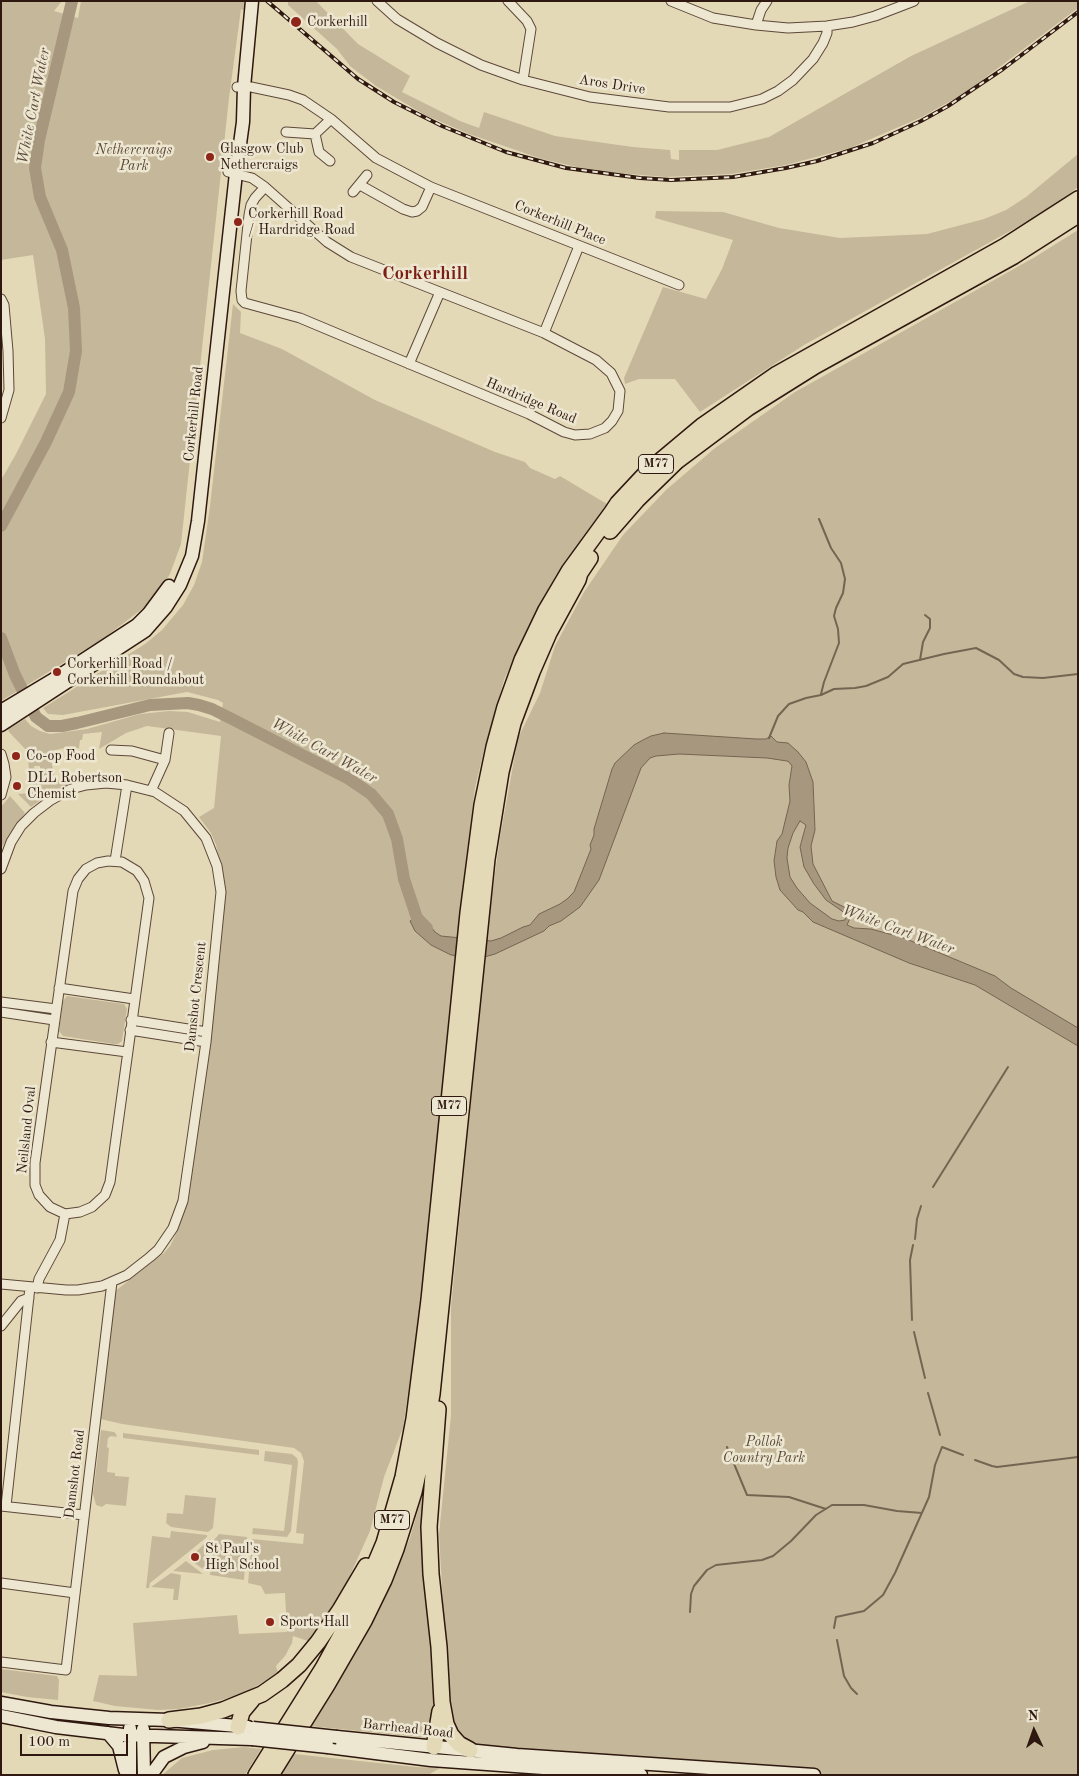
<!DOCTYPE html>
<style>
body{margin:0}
#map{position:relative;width:1079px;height:1776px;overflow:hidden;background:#e4d9b7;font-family:"Old Standard TT",serif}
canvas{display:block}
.frame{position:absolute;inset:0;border:2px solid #2e180f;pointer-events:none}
.north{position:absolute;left:1009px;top:1706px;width:50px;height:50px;-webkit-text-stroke:4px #ede6d0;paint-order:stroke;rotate:357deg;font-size:14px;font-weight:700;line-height:20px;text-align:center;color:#2e180f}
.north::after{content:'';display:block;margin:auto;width:18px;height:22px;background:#2e180f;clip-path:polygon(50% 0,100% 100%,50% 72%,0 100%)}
.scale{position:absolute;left:20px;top:1734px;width:108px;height:22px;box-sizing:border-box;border:2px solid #2e180f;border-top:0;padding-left:6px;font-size:15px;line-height:18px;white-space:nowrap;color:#2e180f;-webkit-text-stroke:4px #ede6d0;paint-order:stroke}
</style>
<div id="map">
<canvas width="1079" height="1776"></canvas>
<div class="frame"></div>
<div class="north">N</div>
<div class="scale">100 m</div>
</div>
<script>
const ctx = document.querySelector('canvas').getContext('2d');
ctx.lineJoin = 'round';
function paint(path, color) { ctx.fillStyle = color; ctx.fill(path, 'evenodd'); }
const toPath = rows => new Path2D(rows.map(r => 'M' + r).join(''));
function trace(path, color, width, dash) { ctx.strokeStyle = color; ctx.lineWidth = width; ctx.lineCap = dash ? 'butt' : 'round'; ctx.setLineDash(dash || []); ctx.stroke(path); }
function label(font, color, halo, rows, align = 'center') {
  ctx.font = font + ' "Old Standard TT",serif'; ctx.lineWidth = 5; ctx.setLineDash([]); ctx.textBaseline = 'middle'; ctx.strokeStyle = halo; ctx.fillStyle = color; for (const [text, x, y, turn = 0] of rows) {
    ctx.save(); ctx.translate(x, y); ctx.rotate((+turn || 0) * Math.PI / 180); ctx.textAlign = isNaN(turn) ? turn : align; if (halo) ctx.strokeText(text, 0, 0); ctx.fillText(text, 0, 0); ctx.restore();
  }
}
paint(toPath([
 [1,1,62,1,54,11,78,18,81,1,248,1,247,12,241,9,229,98,181,544,170,574,157,594,142,609,104,638,1,701,1,480,16,454,46,394,45,339,33,255,1,260],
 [288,1,316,1,358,44,410,76,402,92,460,121,479,128,484,112,555,136,633,147,670,150,671,159,679,160,679,150,717,150,769,137,911,56,1030,1,1078,1,1078,8,965,93,922,117,850,148,786,165,731,174,666,177,594,171,542,159,469,134,425,115,376,86,350,66,337,49,288,5],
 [1078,154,1078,187,1066,196,1030,220,804,345,700,412,675,379,639,379,625,384,624,378,663,287,706,299,722,269,733,240,655,218,656,211,723,212,779,228,840,238,927,234,984,219,1006,210,1026,197],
 [1078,230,1078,1775,769,1775,471,1744,450,1728,439,1534,451,1415,451,1307,488,924,500,837,518,738,540,693,555,646,584,592,623,535,666,490,715,448,795,392,1035,257],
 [233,304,241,312,240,333,282,349,375,400,495,452,525,462,530,468,555,479,560,476,607,504,556,575,529,625,504,680,485,746,475,788,463,883,417,1331,403,1428,384,1477,370,1531,338,1602,311,1642,293,1636,292,1643,285,1656,276,1666,278,1673,243,1694,210,1703,179,1709,158,1710,115,1706,93,1701,99,1675,137,1676,133,1623,237,1615,239,1634,287,1632,285,1593,265,1594,261,1586,248,1583,252,1539,303,1544,304,1534,296,1533,304,1461,301,1453,294,1448,122,1424,96,1418,114,1292,164,1253,170,1246,175,1236,189,1194,225,890,216,845,211,833,199,817,214,808,221,736,147,726,126,733,99,749,102,732,83,734,82,740,80,740,79,748,70,750,69,747,51,751,51,753,58,751,59,757,51,759,55,781,66,779,68,785,52,792,31,807,18,794,30,793,29,771,34,771,34,774,40,774,40,766,34,766,34,769,29,769,27,751,9,732,8,729,25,719,31,726,40,731,50,734,87,729,140,714,169,711,188,712,220,722,223,703,218,700,187,692,63,715,48,714,43,708,145,644,162,630,183,605,194,585,202,562,210,506],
 [10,796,25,813,1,848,1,807],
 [67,996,124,1004,127,1009,122,1041,118,1044,113,1044,63,1036,59,1031,63,1001],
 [101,1430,114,1432,116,1434,117,1437,111,1436,108,1438,107,1447,109,1448,107,1472,115,1473,115,1476,129,1477,126,1506,106,1504,102,1507,96,1505,93,1494],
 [123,1433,259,1450,259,1455,123,1438],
 [265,1451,292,1454,297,1458,298,1462,291,1531,287,1537,252,1534,253,1528,284,1531,292,1465,264,1461],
 [427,1478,424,1554,435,1700,429,1738,309,1726,381,1606,410,1538],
 [185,1495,216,1498,213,1528,208,1532,171,1527,166,1523,167,1513,183,1514],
 [171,1531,207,1535,207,1537,150,1583,149,1588,146,1588,152,1536,170,1538],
 [219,1534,247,1537,244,1580,210,1575,214,1540],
 [209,1539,211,1539,207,1572,189,1559],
 [186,1561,203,1574,173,1571],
 [171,1573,181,1575,178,1600,173,1600,174,1589,151,1587],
 [1,1669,57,1676,59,1680,58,1700,27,1697,1,1692],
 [244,1747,261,1749,245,1775,162,1775,182,1758,213,1750],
 [294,1754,416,1767,440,1768,428,1775,280,1775]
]), '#c5b89a');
const water = toPath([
 [664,733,756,739,766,739,771,736,777,742,788,743,798,752,806,762,813,782,815,830,811,846,813,864,832,901,848,909,850,913,851,916,847,925,854,928,871,929,904,938,995,976,1011,988,1078,1028,1078,1046,975,985,909,963,813,922,803,912,798,910,780,890,776,877,774,861,777,841,782,834,790,801,789,785,792,766,789,762,787,761,767,758,679,754,656,756,650,758,641,768,599,880,580,907,561,921,549,926,544,931,495,954,481,958,451,955,431,945,415,931,410,921,421,914,435,932,441,936,491,941,501,938,523,927,530,925,539,914,560,904,567,899,574,892,591,849,590,845,594,835,594,829,612,769,615,763,634,745,643,740,651,736,664,733],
 [800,821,806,825,800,847,804,867,814,884,826,900,842,911,846,915,845,920,839,921,832,919,810,903,797,888,790,877,787,858,788,848,793,833,800,821]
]);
paint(water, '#a6977e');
trace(water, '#766452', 1);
trace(toPath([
 [819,519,831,548,841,563,845,579,843,593,836,608,834,616,838,629,839,643,824,682,821,694],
 [920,660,923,642,930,628,930,619,925,615],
 [769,738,778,716,789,704,806,698,821,695,834,689,855,688,866,686,888,677,903,664,944,654,976,648,999,660,1014,674,1023,677,1043,678,1078,674],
 [933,1187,1008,1067],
 [915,1239,917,1219,921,1206],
 [912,1320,910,1260,913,1245],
 [914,1332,925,1378],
 [928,1393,940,1435],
 [727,1447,747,1495,789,1497,826,1509],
 [975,1460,992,1466,997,1467,1078,1457],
 [690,1612,691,1594,694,1586,707,1570,716,1565,762,1560,773,1556,791,1541,816,1515,832,1505,864,1505,897,1511,922,1513],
 [834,1628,836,1617,864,1611,883,1595,895,1573,929,1497,935,1465,942,1447,963,1455],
 [837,1640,844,1676,851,1688,857,1694]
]), '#766452', 2);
trace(toPath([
 [1,526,46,442,69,392,76,351,74,308,62,250,40,197,35,168,39,140,72,1],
 [1,638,15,675,36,717,48,726,62,726,77,723,150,705,188,703,199,705,212,709,230,718,349,779,371,794,388,814,397,839,404,879,417,918,427,928]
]), '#a6977e', 12);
const street = toPath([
 [377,1,397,19,437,43,481,65,523,80,590,97,669,107,730,107,762,99,778,91,793,80,813,59,823,43,827,33,827,26],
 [508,1,527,21,531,29,523,80],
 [671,1,713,18,756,25,788,28,827,26,853,22,875,16,914,1],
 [756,25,761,10,767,1],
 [237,87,251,87,289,95,303,100,331,119,376,158,431,187,679,285],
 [286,132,315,134,331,119],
 [315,134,319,152,330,161],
 [228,172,252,178,265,187,327,242,351,257,544,333,596,360,611,373,620,391,618,411,612,421,605,428,590,434,575,435,564,432,529,414,300,318,245,303,242,300,241,291,249,215,251,205,255,198,265,187],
 [360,185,403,209,412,212,417,211,422,207,431,187],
 [353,192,367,175],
 [1,299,4,305,8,351,9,390,1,418],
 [544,333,579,246],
 [409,364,440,292],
 [111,750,132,751,165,760],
 [1,754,4,764,6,777,1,795],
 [151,791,165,760,169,733],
 [108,861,122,862,137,871,144,881,149,898,110,1182,105,1195,92,1207,80,1212,65,1214,50,1207,39,1195,35,1185,35,1163,73,891,78,879,86,869,97,863,108,861],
 [115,861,127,785],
 [1,869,11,842,21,826,34,813,51,800,71,789,86,785,106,783,127,785,155,792,184,811,206,838,217,866,221,892,206,1042,183,1201,173,1228,158,1250,150,1257,127,1275,102,1286,78,1290,66,1290,1,1284],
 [59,988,134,999],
 [1,1002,56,1009],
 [1,1012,54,1020],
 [131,1020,207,1032],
 [130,1030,206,1042],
 [51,1042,127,1052],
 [37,1288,39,1279,60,1240,65,1214],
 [1,1326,21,1301,29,1298],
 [1,1506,84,1515],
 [6,1506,30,1287],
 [1,1583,75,1593],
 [1,1662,66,1670,112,1282]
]);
const secondary = toPath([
 [1,711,51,681,137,625,149,613,169,586],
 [1,725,145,631,166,607,180,585,192,556,198,521,236,173,243,122,244,87,252,1],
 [1,1703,51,1712,109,1718,169,1720,248,1727],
 [1,1716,56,1727,123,1735,252,1739],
 [130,1728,130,1775],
 [143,1729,144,1775],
 [108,1733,119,1746,125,1770],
 [337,1737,517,1755,814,1775],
 [328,1747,431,1760,641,1775],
 [151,1775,164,1757,184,1747,203,1742]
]);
const highway = toPath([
 [610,531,637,500,677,461,748,408,815,366,1014,256,1078,215],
 [438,1409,429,1527,431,1574,439,1647,442,1702,446,1724,451,1735,459,1744,470,1750],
 [169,1720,201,1716,223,1710,262,1694,282,1680,299,1665,318,1642,340,1610,366,1566],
 [238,1727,242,1712,252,1700],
 [434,1747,440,1711],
 [256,1775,323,1668,359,1602,384,1543,403,1477,414,1419,429,1300,468,913,482,805,494,747,505,707,522,660,546,610,569,571,612,512,618,503,647,472,702,426,777,374,1005,246,1078,199],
 [271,1775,327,1685,364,1621,384,1580,396,1549,414,1492,420,1464,432,1394,487,859,501,772,513,723,532,672,549,633,578,580,580,573,590,558]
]);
trace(street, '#5c4839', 11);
trace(secondary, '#2e180f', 15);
trace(highway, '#2e180f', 18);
trace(street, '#ede6d0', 9);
trace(secondary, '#ede6d0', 12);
trace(highway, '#e4d9b7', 15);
const rail = toPath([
 [267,1,358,79,394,102,442,126,506,152,566,168,640,178,671,180,733,177,786,168,817,161,873,143,921,121,948,106,1003,69,1078,12]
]);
trace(rail, '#2e180f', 4);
trace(rail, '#ede6d0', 2, [5.5]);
const secondaryBridge = toPath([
 [253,1728,337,1737],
 [252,1739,328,1747]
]);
trace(secondaryBridge, '#2e180f', 15, []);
trace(secondaryBridge, '#ede6d0', 12);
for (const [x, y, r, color] of [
 [296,22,6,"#8f2418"],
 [210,157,5,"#8f2418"],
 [238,222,5,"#8f2418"],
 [57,672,5,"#8f2418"],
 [16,756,5,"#8f2418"],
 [17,786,5,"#8f2418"],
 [195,1557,5,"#8f2418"],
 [270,1622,5,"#8f2418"]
]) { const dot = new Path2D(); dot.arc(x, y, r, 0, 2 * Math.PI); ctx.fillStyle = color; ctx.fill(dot); trace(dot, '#ede6d0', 2); }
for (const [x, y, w] of [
 [656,464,35],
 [449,1106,35],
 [392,1520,35]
]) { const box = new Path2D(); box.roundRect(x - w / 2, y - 9.5, w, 19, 4); ctx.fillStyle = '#ede6d0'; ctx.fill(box); trace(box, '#2e180f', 1); }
label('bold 12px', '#2e180f', null, [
 ["M77",656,464],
 ["M77",449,1106],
 ["M77",392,1520]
]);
label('14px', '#2e180f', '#ede6d0', [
 ["Corkerhill",307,22],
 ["Glasgow Club",220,149],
 ["Nethercraigs",220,165],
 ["Corkerhill Road",248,214],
 ["/ Hardridge Road",248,230],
 ["Corkerhill Road /",67,664],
 ["Corkerhill Roundabout",67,680],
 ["Co-op Food",26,756],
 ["DLL Robertson",27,778],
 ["Chemist",27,794],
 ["St Paul's",205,1549],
 ["High School",205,1565],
 ["Sports Hall",280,1622]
], 'left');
label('14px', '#2e180f', '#ede6d0', [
 ["Aros Drive",612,85,9],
 ["Corkerhill Place",560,223,22],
 ["Hardridge Road",531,401,23],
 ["Corkerhill Road",194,414,-84],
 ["Damshot Crescent",196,997,-84],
 ["Neilsland Oval",27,1130,-84],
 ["Damshot Road",75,1474,-83],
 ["Barrhead Road",408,1729,6]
]);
label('italic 14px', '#5b4839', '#ede6d0', [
 ["Nethercraigs",134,150],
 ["Park",134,166],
 ["Pollok",764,1442],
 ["Country Park",764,1458]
]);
label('italic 15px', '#5e4b3b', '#ede6d0', [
 ["White Cart Water",34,106,-79],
 ["White Cart Water",324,751,29],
 ["White Cart Water",898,930,20]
]);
label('bold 19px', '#7a1f14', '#ede6d0', [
 ["Corkerhill",425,274]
]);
</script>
